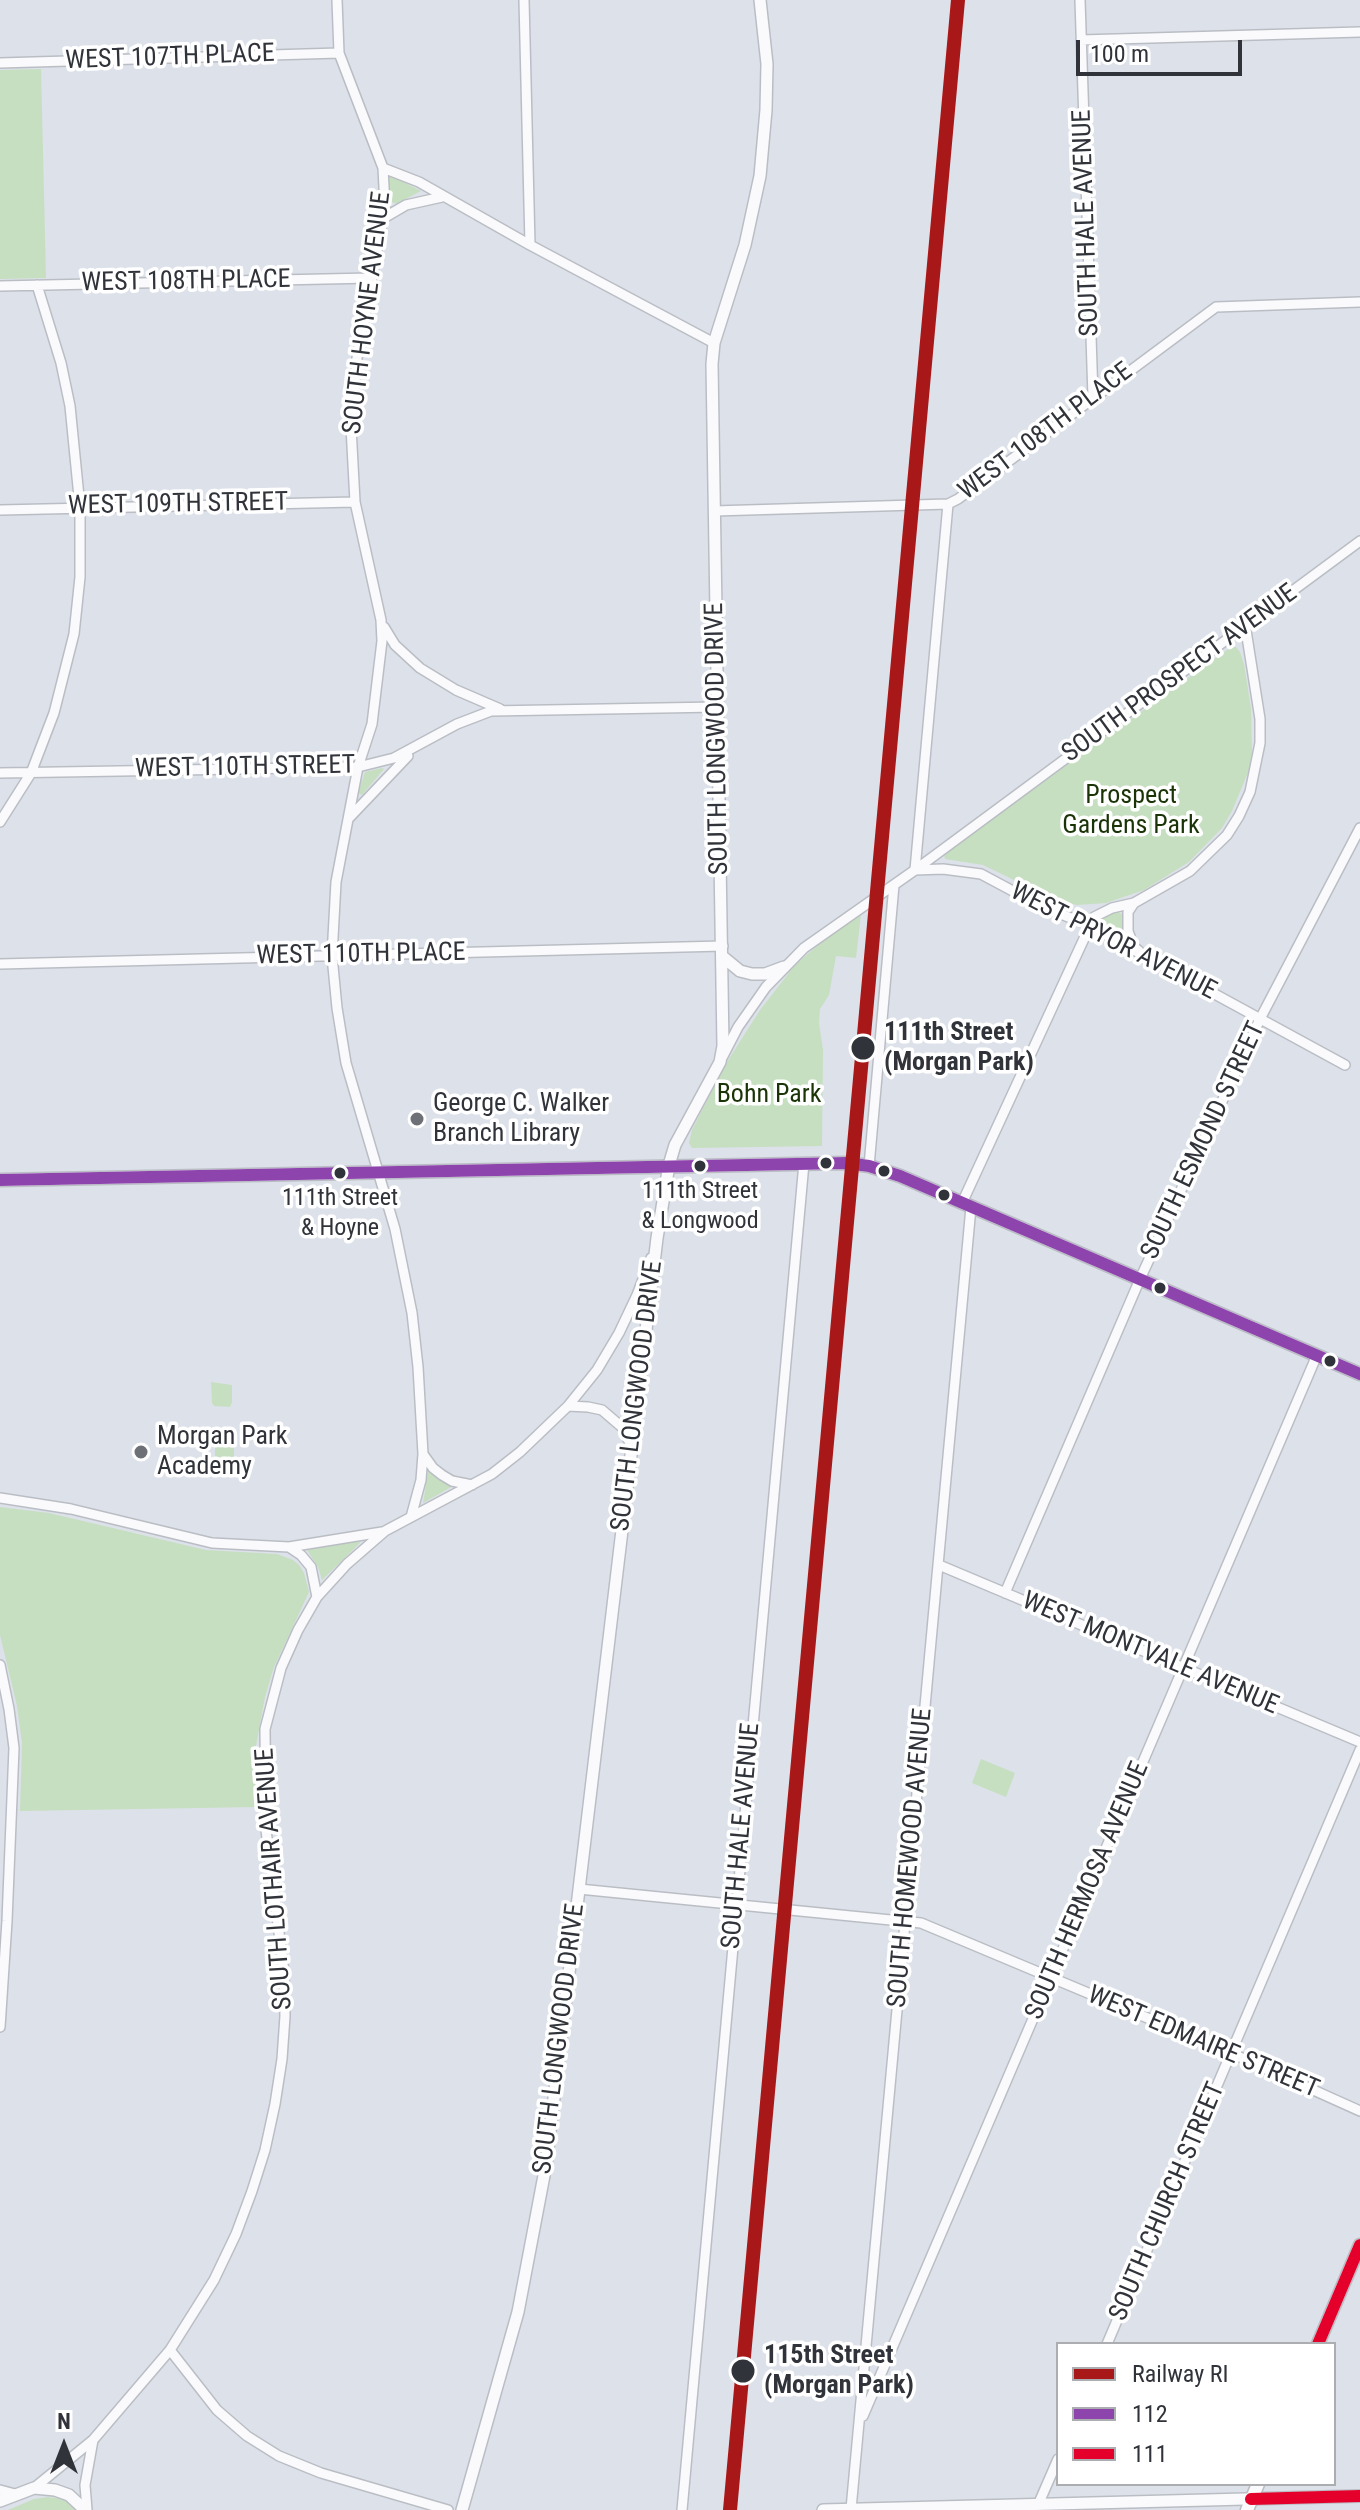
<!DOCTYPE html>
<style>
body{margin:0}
#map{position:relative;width:1360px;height:2510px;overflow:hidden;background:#dde1ea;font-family:"Roboto Condensed",sans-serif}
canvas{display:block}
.legend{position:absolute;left:1056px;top:2342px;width:280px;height:144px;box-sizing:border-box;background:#fff;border:2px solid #acadb0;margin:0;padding:10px 14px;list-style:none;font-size:24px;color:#303339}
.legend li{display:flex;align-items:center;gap:16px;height:40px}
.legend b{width:40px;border:2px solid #acadb0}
.north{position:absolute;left:24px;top:2406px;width:80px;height:80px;-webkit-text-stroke:6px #fff;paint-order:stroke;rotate:0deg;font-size:22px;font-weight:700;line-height:32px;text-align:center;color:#303339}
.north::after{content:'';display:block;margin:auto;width:28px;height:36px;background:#303339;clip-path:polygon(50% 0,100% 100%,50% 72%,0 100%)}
.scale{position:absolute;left:1076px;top:40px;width:166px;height:36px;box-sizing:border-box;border:4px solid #303339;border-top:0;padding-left:10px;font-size:24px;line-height:28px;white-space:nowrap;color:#303339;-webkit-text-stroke:6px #fff;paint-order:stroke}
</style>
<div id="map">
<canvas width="1360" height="2510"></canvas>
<ul class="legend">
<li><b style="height:10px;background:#a81818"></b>Railway RI</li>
<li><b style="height:10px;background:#8e44ad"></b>112</li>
<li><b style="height:10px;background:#e4002b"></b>111</li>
</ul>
<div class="north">N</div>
<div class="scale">100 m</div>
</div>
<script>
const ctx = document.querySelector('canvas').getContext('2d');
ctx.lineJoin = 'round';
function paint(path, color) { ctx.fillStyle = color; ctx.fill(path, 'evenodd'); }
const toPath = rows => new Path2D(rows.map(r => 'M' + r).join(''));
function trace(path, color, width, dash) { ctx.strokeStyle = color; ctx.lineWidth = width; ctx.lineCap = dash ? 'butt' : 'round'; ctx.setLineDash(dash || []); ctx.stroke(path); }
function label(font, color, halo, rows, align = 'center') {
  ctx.font = font + ' "Roboto Condensed",sans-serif'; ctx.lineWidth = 7; ctx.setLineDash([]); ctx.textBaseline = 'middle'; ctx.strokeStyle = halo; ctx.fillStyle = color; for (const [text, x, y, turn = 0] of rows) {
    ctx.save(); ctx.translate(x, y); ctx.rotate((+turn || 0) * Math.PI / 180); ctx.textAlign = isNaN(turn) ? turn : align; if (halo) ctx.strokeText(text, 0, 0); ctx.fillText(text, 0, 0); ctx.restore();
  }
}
paint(toPath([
 [41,69,46,278,0,279,0,70],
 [392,176,421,191,396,204,388,200,387,177],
 [1231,647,1236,647,1240,652,1244,664,1251,709,1252,752,1249,770,1232,811,1222,828,1189,862,1144,890,1106,903,1077,905,1051,898,983,865,945,859,944,854,946,852],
 [382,768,384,769,362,795,358,793,365,772],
 [1118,912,1122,914,1122,935,1119,936,1098,924,1099,918,1102,916],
 [861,914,856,958,836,956,829,995,820,1009,819,1023,823,1050,822,1146,692,1148,689,1143,692,1130,725,1065,760,1010,795,965,830,935],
 [211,1382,232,1385,232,1402,230,1407,214,1406,212,1403],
 [219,1438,234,1440,234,1471,231,1475,218,1475,215,1470,215,1442],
 [428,1472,453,1486,423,1503],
 [0,1507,49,1513,206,1550,277,1554,293,1560,299,1565,304,1573,309,1592,274,1667,265,1697,255,1751,257,1807,20,1811,22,1743,17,1706,0,1635],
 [359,1541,360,1543,322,1580,318,1567,307,1550],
 [981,1759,1015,1773,1006,1797,972,1783],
 [48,2497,64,2499,75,2510,8,2510,34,2499]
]), '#c6dfc0');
const minor = toPath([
 [337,0,339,53,383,168,385,207,357,358,351,427,355,502,381,620,382,641,372,724,358,767,336,882,332,956,337,1008,346,1063,395,1229,412,1313,418,1367,423,1454,421,1480,411,1517],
 [524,0,530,245],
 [1080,0,1093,397],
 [1081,40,1360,32],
 [0,63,339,53],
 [383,168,419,182,530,245,714,343],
 [382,219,406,205,442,197],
 [0,286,371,278],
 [948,504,915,870,943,869,981,874,1039,905,1088,925,1345,1065],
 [0,510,355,502],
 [714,511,948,504,958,499,1216,307,1360,302],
 [384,627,395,645,420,668,456,690,500,709],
 [0,773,358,767,394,758,457,724,491,711,717,707],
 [349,818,408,756],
 [0,822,31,773,54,713,74,634,80,577,80,507,70,406,61,363,37,285],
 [1134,903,1128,912,1128,931,1134,947,1139,951],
 [0,964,723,946],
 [723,1056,738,1027,766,987,804,948,915,870,1360,541],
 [869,1166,894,885],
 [962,1203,1094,917,1112,908,1134,903,1190,871,1227,835,1239,816,1250,792,1260,743,1260,719,1245,624],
 [568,1406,588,1407,602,1410,623,1428,632,1448],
 [423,1454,433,1468,442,1475,452,1481,472,1485],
 [0,1498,71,1509,212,1543,289,1547,382,1532],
 [289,1547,301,1555,311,1567,317,1597],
 [939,1565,1360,1742],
 [1005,1593,1140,1279,1260,1019,1360,828],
 [0,1665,9,1709,14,1748,7,1921,0,2027],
 [579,1889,921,1923,1231,2053,1360,2111],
 [1107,2344,1360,1750],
 [170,2350,217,2410,247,2436,279,2456,321,2473,448,2510],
 [863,2416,1317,1355],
 [34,2488,93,2440,170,2350,214,2280,236,2234,252,2191,265,2150,275,2104,282,2059,285,2016,284,1972,266,1830,265,1729,281,1668,298,1630,317,1597,347,1564,385,1531,492,1474,520,1452,568,1406,597,1370,619,1333,637,1295,651,1258],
 [0,2490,15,2494],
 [1038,2505,1058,2459],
 [851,2509,971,1207],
 [87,2510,85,2485,93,2440],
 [682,2510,804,1163]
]);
const tertiary = toPath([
 [723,957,740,971,752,974,765,974,784,967],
 [0,2501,34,2488,55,2490,69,2495,85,2510],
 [462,2510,518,2312,546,2165,657,1238,669,1165,675,1145,720,1062,723,1046,712,364,714,343,745,245,760,176,766,110,767,64,760,0],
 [823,2510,1360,2496]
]);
const secondary = toPath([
 [0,1180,846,1163,869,1166,900,1176,1360,1374],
 [1318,2344,1360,2245],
 [1247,2510,1258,2484]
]);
trace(minor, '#babec4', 12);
trace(tertiary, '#babec4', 14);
trace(secondary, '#babec4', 15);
trace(minor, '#fafafc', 9);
trace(tertiary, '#fafafc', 11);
trace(secondary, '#fafafc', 12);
trace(toPath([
 [0,1180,846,1163,869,1166,900,1176,1360,1374]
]), '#8e44ad', 12);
trace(toPath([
 [1318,2344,1360,2245],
 [1251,2499,1360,2496]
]), '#e4002b', 12);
trace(toPath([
 [730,2510,958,0]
]), '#a81818', 14);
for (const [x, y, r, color] of [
 [863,1048,13,"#303339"],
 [417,1119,8,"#6d7077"],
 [826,1163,7,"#303339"],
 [700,1166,7,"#303339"],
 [884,1171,7,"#303339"],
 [340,1173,7,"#303339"],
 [944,1195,7,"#303339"],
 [1160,1288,7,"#303339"],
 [1330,1361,7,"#303339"],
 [141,1452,8,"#6d7077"],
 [743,2371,13,"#303339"]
]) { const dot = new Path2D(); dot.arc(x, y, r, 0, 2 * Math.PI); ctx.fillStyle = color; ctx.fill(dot); trace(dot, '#fff', 3); }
label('24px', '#303339', '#fff', [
 ["111th Street",700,1192],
 ["& Longwood",700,1222],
 ["111th Street",340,1199],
 ["& Hoyne",340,1229]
]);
label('26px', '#303339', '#fff', [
 ["WEST 107TH PLACE",170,58,-2],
 ["SOUTH HALE AVENUE",1087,223,-92],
 ["WEST 108TH PLACE",186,282,-1],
 ["SOUTH HOYNE AVENUE",368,313,-83],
 ["WEST 108TH PLACE",1046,432,-37],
 ["WEST 109TH STREET",178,505,-1],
 ["SOUTH PROSPECT AVENUE",1180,674,-36],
 ["SOUTH LONGWOOD DRIVE",718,739,-91],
 ["WEST 110TH STREET",245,768,-1],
 ["WEST PRYOR AVENUE",1113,942,27],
 ["WEST 110TH PLACE",361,955,-1],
 ["SOUTH ESMOND STREET",1204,1141,-65],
 ["SOUTH LONGWOOD DRIVE",638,1396,-83],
 ["WEST MONTVALE AVENUE",1150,1654,23],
 ["SOUTH HALE AVENUE",742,1836,-85],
 ["SOUTH HOMEWOOD AVENUE",911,1858,-85],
 ["SOUTH LOTHAIR AVENUE",275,1879,-94],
 ["SOUTH HERMOSA AVENUE",1088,1891,-67],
 ["SOUTH LONGWOOD DRIVE",560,2039,-83],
 ["WEST EDMAIRE STREET",1203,2043,23],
 ["SOUTH CHURCH STREET",1168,2202,-67]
]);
label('26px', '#1a3407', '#fff', [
 ["Prospect",1131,796],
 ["Gardens Park",1131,826],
 ["Bohn Park",769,1095]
]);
label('bold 26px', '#303339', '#fff', [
 ["111th Street",884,1033],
 ["(Morgan Park)",884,1063],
 ["115th Street",764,2356],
 ["(Morgan Park)",764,2386]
], 'left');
label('26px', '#303339', '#fff', [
 ["George C. Walker",433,1104],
 ["Branch Library",433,1134],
 ["Morgan Park",157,1437],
 ["Academy",157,1467]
], 'left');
</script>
